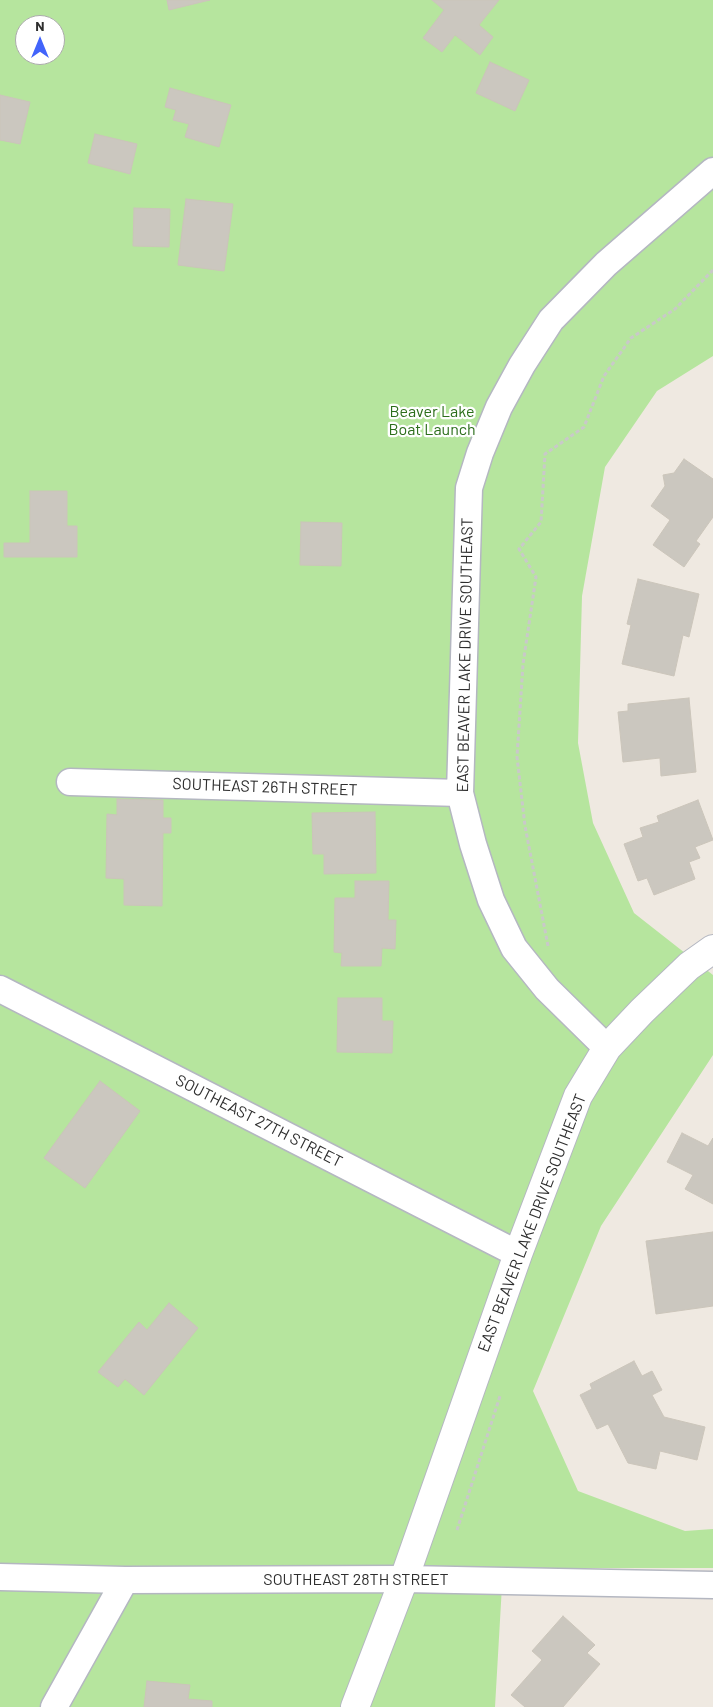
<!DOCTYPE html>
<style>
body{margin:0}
#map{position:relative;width:713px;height:1707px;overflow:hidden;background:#efe9e1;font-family:Barlow,sans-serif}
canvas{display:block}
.north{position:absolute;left:15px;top:15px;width:50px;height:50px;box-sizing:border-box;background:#fff;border:1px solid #ababab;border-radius:50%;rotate:0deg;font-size:14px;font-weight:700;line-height:20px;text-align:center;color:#2e2e2e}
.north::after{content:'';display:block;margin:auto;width:18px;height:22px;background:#4264fb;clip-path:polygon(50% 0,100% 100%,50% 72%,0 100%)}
</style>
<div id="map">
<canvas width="713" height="1707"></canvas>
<div class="north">N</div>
</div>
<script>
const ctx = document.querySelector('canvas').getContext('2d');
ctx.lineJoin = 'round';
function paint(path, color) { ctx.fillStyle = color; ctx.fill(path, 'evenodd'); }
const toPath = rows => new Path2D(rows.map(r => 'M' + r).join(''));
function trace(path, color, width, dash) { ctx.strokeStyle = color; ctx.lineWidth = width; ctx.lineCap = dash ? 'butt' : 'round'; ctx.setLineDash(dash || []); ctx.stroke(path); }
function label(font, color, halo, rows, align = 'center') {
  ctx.font = font + ' Barlow,sans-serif'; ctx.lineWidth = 4.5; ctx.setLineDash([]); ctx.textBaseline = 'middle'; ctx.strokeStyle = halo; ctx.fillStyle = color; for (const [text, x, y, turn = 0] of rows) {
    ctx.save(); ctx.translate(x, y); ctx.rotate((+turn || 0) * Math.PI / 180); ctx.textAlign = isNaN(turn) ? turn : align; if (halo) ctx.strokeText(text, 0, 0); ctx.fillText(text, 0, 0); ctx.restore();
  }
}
paint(toPath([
 [0,0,713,0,713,356,657,391,605,467,582,596,578,743,593,823,634,913,713,975,713,1055,601,1226,533,1391,578,1491,685,1531,713,1529,713,1568,503,1568,495,1707,0,1707],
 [25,25,55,25,55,55,25,55]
]), '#b6e59e');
const building = toPath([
 [167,0,210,0,169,10,167,0],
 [432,0,499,0,479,25,493,37,480,55,455,35,442,52,423,38,444,10,432,0],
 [490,62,529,80,515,111,476,93,490,62],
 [170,88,231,105,219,147,185,137,189,124,173,120,176,110,165,107,170,88],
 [0,95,30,102,20,144,0,140,0,95],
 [95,134,137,144,130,174,88,163,95,134],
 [186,199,233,204,224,271,178,265,186,199],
 [134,208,170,209,169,247,133,246,134,208],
 [684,459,713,479,713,517,696,541,700,544,684,567,653,545,670,520,651,506,665,486,663,475,674,473,684,459],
 [30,491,67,491,67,526,77,526,77,557,4,557,4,543,30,543,30,491],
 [301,522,342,523,341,566,300,565,301,522],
 [638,579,699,594,689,637,683,635,674,676,622,664,631,625,627,624,638,579],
 [689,698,696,772,661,776,660,758,623,762,618,712,628,711,628,704,689,698],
 [117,799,163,800,163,818,171,818,171,833,163,833,162,906,124,905,124,879,106,878,107,814,117,815,117,799],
 [698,800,713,840,695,847,700,858,689,862,695,879,654,895,647,878,638,881,624,844,643,837,640,828,659,822,657,816,698,800],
 [375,812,376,873,324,874,324,854,313,854,312,813,375,812],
 [355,881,389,881,388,920,396,920,395,949,382,948,381,966,341,966,342,953,334,952,335,898,355,898,355,881],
 [338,998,382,998,382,1021,393,1021,392,1053,337,1052,338,998],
 [100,1081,140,1111,85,1188,44,1158,100,1081],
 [682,1133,708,1146,713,1138,713,1204,685,1189,693,1175,667,1162,682,1133],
 [713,1232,713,1306,656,1314,646,1241,713,1232],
 [169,1303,198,1328,144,1395,125,1379,118,1387,98,1372,139,1322,147,1330,169,1303],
 [634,1361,642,1376,652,1371,662,1390,652,1395,664,1417,705,1427,697,1460,660,1451,656,1469,628,1463,608,1424,597,1429,580,1395,592,1389,590,1384,634,1361],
 [563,1616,595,1645,587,1653,600,1664,563,1707,525,1707,511,1695,542,1660,532,1651,563,1616],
 [147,1681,190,1685,188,1699,212,1701,212,1707,144,1707,147,1681]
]);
paint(building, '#cbc7bf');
trace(building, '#cbc5ba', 1);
const minor = toPath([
 [70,782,460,793],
 [0,989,518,1254],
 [607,1048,547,989,514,948,491,900,473,844,460,793,469,488,480,453,499,407,522,365,551,320,606,264,713,171],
 [0,1577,125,1580,404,1579,713,1585],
 [54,1707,125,1580]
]);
const tertiary = toPath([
 [355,1707,404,1579,518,1254,578,1096,607,1048,642,1011,689,966,713,949]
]);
trace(minor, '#b4b7c1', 29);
trace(tertiary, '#b4b7c1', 30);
trace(toPath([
 [548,946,525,826,517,757,523,664,536,577,519,549,541,522,545,454,584,427,604,376,631,338,675,309,713,270],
 [457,1530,500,1396]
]), '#c9c9c9', 3, [4, 2.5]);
trace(minor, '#fff', 26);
trace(tertiary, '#fff', 28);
label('16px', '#2c6e1b', '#fff', [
 ["Beaver Lake",432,412],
 ["Boat Launch",432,430]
]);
label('16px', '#2e2e2e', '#fff', [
 ["EAST BEAVER LAKE DRIVE SOUTHEAST",465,655,-89],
 ["SOUTHEAST 26TH STREET",265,787,2],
 ["SOUTHEAST 27TH STREET",259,1121,27],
 ["EAST BEAVER LAKE DRIVE SOUTHEAST",532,1223,-69],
 ["SOUTHEAST 28TH STREET",356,1580]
]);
</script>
